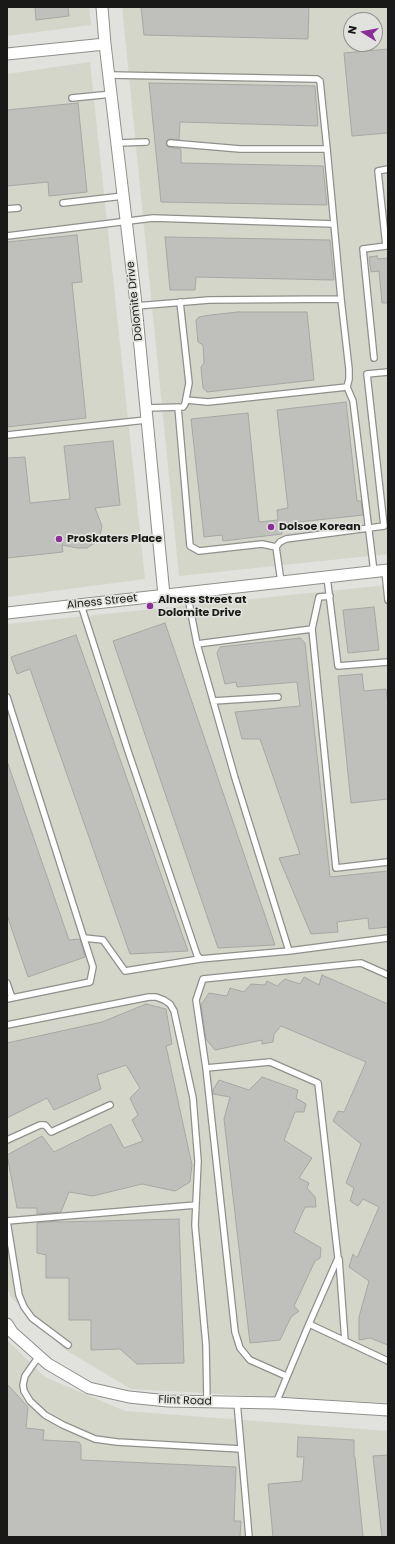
<!DOCTYPE html>
<style>
body{margin:0}
#map{position:relative;width:395px;height:1544px;overflow:hidden;background:#e1e1dd;font-family:Poppins,sans-serif}
canvas{display:block}
.frame{position:absolute;inset:0;border:8px solid #191917;pointer-events:none}
.north{position:absolute;left:343px;top:12px;width:40px;height:40px;box-sizing:border-box;background:#e1e1dd;border:1px solid #91918e;border-radius:50%;rotate:281deg;font-size:11px;font-weight:700;line-height:16px;text-align:center;color:#191917}
.north::after{content:'';display:block;margin:auto;width:14px;height:18px;background:#8b2d97;clip-path:polygon(50% 0,100% 100%,50% 72%,0 100%)}
</style>
<div id="map">
<canvas width="395" height="1544"></canvas>
<div class="frame"></div>
<div class="north">N</div>
</div>
<script>
const ctx = document.querySelector('canvas').getContext('2d');
ctx.lineJoin = 'round';
function paint(path, color) { ctx.fillStyle = color; ctx.fill(path, 'evenodd'); }
const toPath = rows => new Path2D(rows.map(r => 'M' + r).join(''));
function trace(path, color, width, dash) { ctx.strokeStyle = color; ctx.lineWidth = width; ctx.lineCap = dash ? 'butt' : 'round'; ctx.setLineDash(dash || []); ctx.stroke(path); }
function label(font, color, halo, rows, align = 'center') {
  ctx.font = font + ' Poppins,sans-serif'; ctx.lineWidth = 3.5; ctx.setLineDash([]); ctx.textBaseline = 'middle'; ctx.strokeStyle = halo; ctx.fillStyle = color; for (const [text, x, y, turn = 0] of rows) {
    ctx.save(); ctx.translate(x, y); ctx.rotate((+turn || 0) * Math.PI / 180); ctx.textAlign = isNaN(turn) ? turn : align; if (halo) ctx.strokeText(text, 0, 0); ctx.fillText(text, 0, 0); ctx.restore();
  }
}
paint(toPath([
 [7,7,89,7,91,25,7,36],
 [122,7,388,7,388,554,179,576],
 [351,20,375,20,375,44,351,44],
 [90,62,145,579,7,597,7,74],
 [388,585,388,1403,131,1389,64,1349,11,1297,7,1288,7,624],
 [7,1340,45,1377,125,1411,388,1431,388,1537,7,1537]
]), '#d4d6ca');
const building = toPath([
 [35,7,68,7,69,16,36,20,35,7],
 [141,7,309,7,308,39,144,35,141,7],
 [388,49,388,133,352,136,344,53,388,49],
 [149,83,315,86,318,126,180,122,179,140,169,139,166,143,168,147,181,149,181,163,323,166,327,205,161,202,149,83],
 [78,103,87,192,49,196,48,182,7,186,7,110,78,103],
 [77,235,82,282,72,283,86,418,7,427,7,242,77,235],
 [165,237,330,240,334,280,196,277,195,290,170,290,165,237],
 [377,256,378,259,388,258,388,303,382,303,379,271,371,272,369,257,377,256],
 [238,312,307,312,314,380,207,392,203,388,201,367,204,363,203,345,198,342,196,320,199,317,210,315,238,312],
 [346,402,357,501,361,501,363,515,281,524,282,534,223,541,222,535,204,537,191,419,248,413,259,522,278,520,277,510,288,508,277,410,346,402],
 [113,441,120,505,95,508,102,526,100,535,96,542,87,548,77,548,62,545,63,552,7,558,7,458,25,457,30,503,70,499,64,446,113,441],
 [374,607,379,650,348,653,343,610,374,607],
 [165,623,275,945,218,948,113,641,165,623],
 [76,635,188,951,130,954,30,669,17,674,11,657,76,635],
 [300,638,305,643,330,877,388,871,388,927,369,929,368,918,337,922,338,932,311,934,279,858,300,854,260,739,242,739,235,712,300,706,297,682,237,687,236,682,225,684,217,653,220,647,300,638],
 [362,674,364,691,386,689,388,704,388,799,351,803,338,676,362,674],
 [8,764,69,940,80,939,85,957,28,977,7,915,7,765,8,764],
 [322,975,388,1004,388,1345,370,1338,359,1340,359,1317,369,1281,349,1267,353,1254,357,1258,379,1207,363,1199,358,1206,350,1201,354,1188,346,1183,361,1144,333,1121,338,1111,344,1112,366,1062,281,1026,274,1034,273,1042,262,1044,262,1040,215,1050,206,1039,201,1005,209,993,227,996,230,988,244,992,251,984,265,985,267,981,277,986,285,979,300,984,304,977,319,985,322,975],
 [146,1004,166,1009,172,1044,166,1046,192,1165,190,1182,175,1191,142,1184,93,1196,69,1192,61,1212,37,1214,37,1208,17,1208,7,1155,42,1136,54,1152,111,1124,124,1148,143,1141,132,1120,138,1115,130,1098,140,1088,126,1065,97,1075,101,1089,54,1110,47,1098,7,1118,7,1043,102,1022,146,1004],
 [262,1077,298,1090,296,1098,306,1104,304,1112,295,1112,284,1140,312,1158,299,1178,309,1183,307,1188,315,1197,316,1207,305,1207,294,1232,321,1248,320,1258,315,1261,294,1306,299,1311,291,1317,280,1340,250,1343,224,1119,230,1097,213,1094,213,1090,219,1080,249,1090,262,1077],
 [179,1219,184,1363,137,1364,120,1349,91,1350,91,1320,69,1320,69,1278,46,1278,46,1255,37,1253,37,1223,58,1221,58,1222,179,1219],
 [7,1384,28,1407,26,1428,44,1430,43,1440,79,1442,81,1445,81,1460,236,1467,234,1521,241,1521,240,1537,7,1537,7,1384],
 [298,1437,354,1440,354,1457,355,1457,363,1537,273,1537,268,1484,302,1481,304,1457,297,1457,298,1437],
 [388,1455,388,1537,382,1537,373,1456,388,1455]
]);
paint(building, '#bfc0bc');
trace(building, '#a7a8a4', 1);
const service = toPath([
 [110,75,317,79,320,81,327,149,240,149,170,143],
 [72,98,112,94],
 [118,143,146,142],
 [388,169,378,171,386,246,388,246],
 [63,203,123,196],
 [7,209,18,208],
 [7,236,153,218,334,224,327,149],
 [136,306,209,300,341,299,334,224],
 [374,358,363,249,386,246],
 [347,387,353,401,374,572],
 [186,400,208,402,347,387,349,379,349,369,341,299],
 [178,407,190,546,199,551,262,544,276,547],
 [146,408,183,407,185,404,189,383,180,302],
 [7,435,146,420],
 [385,571,388,600],
 [327,577,338,666,388,662],
 [281,582,276,547,280,542,286,539,384,526,367,374,388,372],
 [81,605,127,748,197,955,200,959,289,951,235,778,197,644,187,592],
 [312,629,319,597,330,596],
 [197,644,312,629,336,868,388,862],
 [7,697,93,967,90,982,12,998],
 [213,701,278,697],
 [84,938,103,940,125,971,200,959],
 [289,951,388,938],
 [7,983,12,998,7,999],
 [7,1025,149,997,156,997,164,1000,170,1004,174,1011,193,1098,198,1161,195,1225,206,1345,207,1402],
 [206,1068,270,1062,318,1083,338,1258,309,1324],
 [7,1140,40,1125,45,1125,51,1132,110,1105],
 [7,1221,196,1205],
 [7,1221,19,1295,24,1307,32,1318,68,1345],
 [339,1259,345,1341],
 [39,1356,25,1376,23,1385,24,1391,30,1401,45,1415,63,1425,95,1439,117,1442,241,1449],
 [286,1376,250,1360,240,1348,235,1332,206,1068,196,1000,203,979,361,963,388,975],
 [237,1402,249,1537],
 [276,1403,309,1324,388,1361]
]);
const minor = toPath([
 [102,7,105,44,135,295,164,595],
 [7,54,105,44],
 [7,613,388,570],
 [7,1324,12,1332,48,1364,89,1388,129,1397,168,1401,276,1403,388,1410]
]);
trace(service, '#8f908c', 8);
trace(minor, '#8f908c', 13);
trace(service, '#fff', 5.5);
trace(minor, '#fff', 11);
for (const [x, y, r, color] of [
 [271,527,4,"#8b2d97"],
 [59,539,4,"#8b2d97"],
 [150,606,4,"#8b2d97"]
]) { const dot = new Path2D(); dot.arc(x, y, r, 0, 2 * Math.PI); ctx.fillStyle = color; ctx.fill(dot); trace(dot, '#e1e1dd', 1.5); }
label('11px', '#191917', '#e1e1dd', [
 ["Dolomite Drive",135,301,-96],
 ["Alness Street",102,602,-6],
 ["Flint Road",185,1401,2]
]);
label('bold 11px', '#191917', '#e1e1dd', [
 ["Dolsoe Korean",279,527],
 ["ProSkaters Place",67,539],
 ["Alness Street at",158,600],
 ["Dolomite Drive",158,613]
], 'left');
</script>
